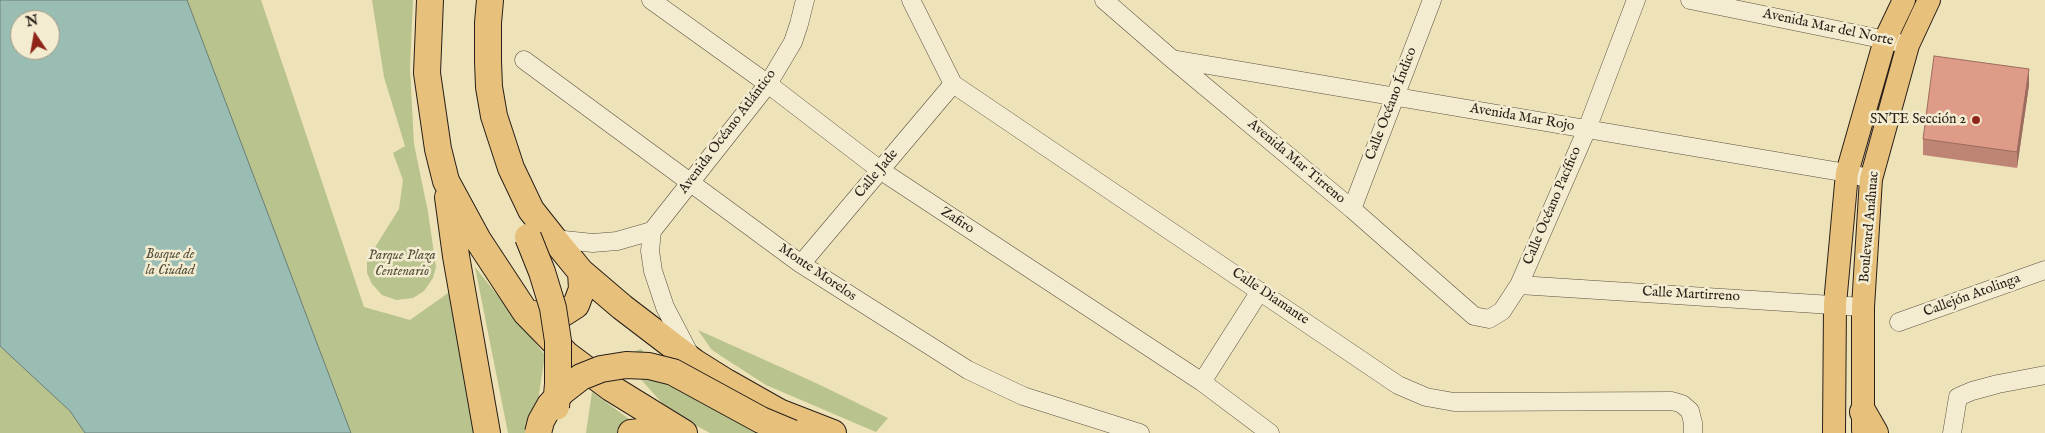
<!DOCTYPE html>
<meta charset="utf-8">
<style>
body{margin:0}
#map{position:relative;width:2045px;height:433px;overflow:hidden;background:#eee2b8;font-family:"IM FELL English",serif}
canvas{display:block}
.north{position:absolute;left:10px;top:10px;width:50px;height:50px;box-sizing:border-box;background:#f4ecd1;border:1px solid #a39a87;border-radius:50%;rotate:348deg;font-size:14px;font-weight:700;line-height:20px;text-align:center;color:#291f18}
.north::after{content:'';display:block;margin:auto;width:18px;height:22px;background:#8f2418;clip-path:polygon(50% 0,100% 100%,50% 72%,0 100%)}
</style>
<div id="map">
<canvas width="2045" height="433"></canvas>
<div class="north">N</div>
</div>
<script>
const ctx = document.querySelector('canvas').getContext('2d');
ctx.lineJoin = 'round';
function paint(path, color) { ctx.fillStyle = color; ctx.fill(path, 'evenodd'); }
const toPath = rows => new Path2D(rows.map(r => 'M' + r).join(''));
function trace(path, color, width, dash) { ctx.strokeStyle = color; ctx.lineWidth = width; ctx.lineCap = dash ? 'butt' : 'round'; ctx.setLineDash(dash || []); ctx.stroke(path); }
function label(font, color, halo, rows, align = 'center') {
  ctx.font = font + ' "IM FELL English",serif'; ctx.lineWidth = 5; ctx.setLineDash([]); ctx.textBaseline = 'middle'; ctx.strokeStyle = halo; ctx.fillStyle = color; for (const [text, x, y, turn = 0] of rows) {
    ctx.save(); ctx.translate(x, y); ctx.rotate((+turn || 0) * Math.PI / 180); ctx.textAlign = isNaN(turn) ? turn : align; if (halo) ctx.strokeText(text, 0, 0); ctx.fillText(text, 0, 0); ctx.restore();
  }
}
paint(toPath([
 [0,0,261,0,364,307,410,320,451,291,478,433,0,433],
 [20,20,50,20,50,50,20,50],
 [372,0,413,0,410,68,414,144,428,212,436,267,433,278,424,291,413,298,396,300,382,295,372,284,367,273,367,260,399,209,403,180,393,153,405,146,384,77],
 [475,267,545,355,533,433,508,433],
 [698,330,816,383,888,418,876,432,766,385,721,356,711,349],
 [641,349,645,353,781,433,710,433,695,425,662,403,629,366,630,353],
 [592,392,640,427,618,433,586,433]
]), '#b9c38e');
const water = toPath([
 [0,0,187,0,351,433,85,433,70,411,0,346,0,0],
 [20,20,50,20,50,50,20,50,20,20]
]);
paint(water, '#99bdb3');
trace(water, '#6c7e75', 1);
const minor = toPath([
 [651,0,768,84,880,170,1202,382,1270,433],
 [911,0,953,84,1398,385,1426,397,1454,402,1672,401,1682,404,1690,411,1693,423,1693,433],
 [1104,0,1172,59,1352,209,1474,316,1489,319,1502,311,1519,285,1587,129,1636,0],
 [1690,0,1896,42],
 [1172,59,1847,173,1871,179],
 [524,60,801,264,968,370,1023,396,1140,433],
 [1352,209,1432,0],
 [652,231,650,251,653,271,665,307,690,355],
 [554,239,593,243,617,241,652,231,768,84,793,42,799,24,805,0],
 [801,264,953,84],
 [1519,285,1863,307],
 [1899,322,2045,270],
 [1202,382,1260,291],
 [1952,433,1958,397,1972,391,1998,384,2045,375]
]);
const major = toPath([
 [1863,430,1863,307,1871,179,1908,45,1929,0],
 [1834,433,1835,304,1847,173,1885,40,1904,0]
]);
const highway = toPath([
 [430,0,427,73,438,149,446,181,478,240,526,313,567,355,611,388,684,433],
 [490,0,488,23,488,61,489,87,494,116,511,168,531,210,554,239,581,272,622,307,694,362,726,382,779,412,833,433],
 [448,197,456,256,487,433],
 [534,314,548,317,562,314,576,305,582,289,581,272],
 [1863,412,1875,433],
 [631,433,675,428]
]);
trace(minor, '#5a5040', 19);
trace(major, '#291f18', 24);
trace(highway, '#291f18', 28);
trace(minor, '#f4ecd1', 18);
trace(major, '#e7c17c', 22);
trace(highway, '#e7c17c', 26);
const highwayBridge = toPath([
 [528,237,542,272,553,308,558,341,558,384,556,407],
 [538,433,541,421,550,405,563,391,581,377,601,369,626,365,649,366,673,372,761,420,792,433]
]);
trace(highwayBridge, '#291f18', 28, []);
trace(highwayBridge, '#e7c17c', 26);
paint(toPath([
 [2029,85,2017,168,1923,155,1923,139]
]), '#bf8574');
paint(toPath([
 [2029,69,2029,85,2017,168,2017,152]
]), '#9b6c5e');
const building = toPath([
 [1934,56,2029,69,2017,152,1923,139,1934,56]
]);
paint(building, '#de9b87');
trace(building, '#9b6c5e', 1);
for (const [x, y, r, color] of [
 [1976,120,5,"#8f2418"]
]) { const dot = new Path2D(); dot.arc(x, y, r, 0, 2 * Math.PI); ctx.fillStyle = color; ctx.fill(dot); trace(dot, '#f4ecd1', 2); }
label('14px', '#291f18', '#f4ecd1', [
 ["Avenida Mar del Norte",1828,28,12],
 ["Calle Océano Índico",1392,104,-69],
 ["Avenida Mar Rojo",1522,118,10],
 ["Avenida Océano Atlántico",728,132,-53],
 ["Avenida Mar Tirreno",1296,162,40],
 ["Calle Jade",877,174,-50],
 ["Calle Océano Pacífico",1553,206,-67],
 ["Zafiro",957,221,33],
 ["Boulevard Anáhuac",1870,227,-85],
 ["Monte Morelos",817,273,34],
 ["Calle Martirreno",1691,295,3],
 ["Callejón Atolinga",1972,296,-20],
 ["Calle Diamante",1270,297,34]
]);
label('14px', '#291f18', '#f4ecd1', [
 ["SNTE Sección 2",1966,120]
], 'right');
label('italic 14px', '#54503b', '#f4ecd1', [
 ["Bosque de",170,255],
 ["la Ciudad",170,271],
 ["Parque Plaza",402,256],
 ["Centenario",402,272]
]);
</script>
